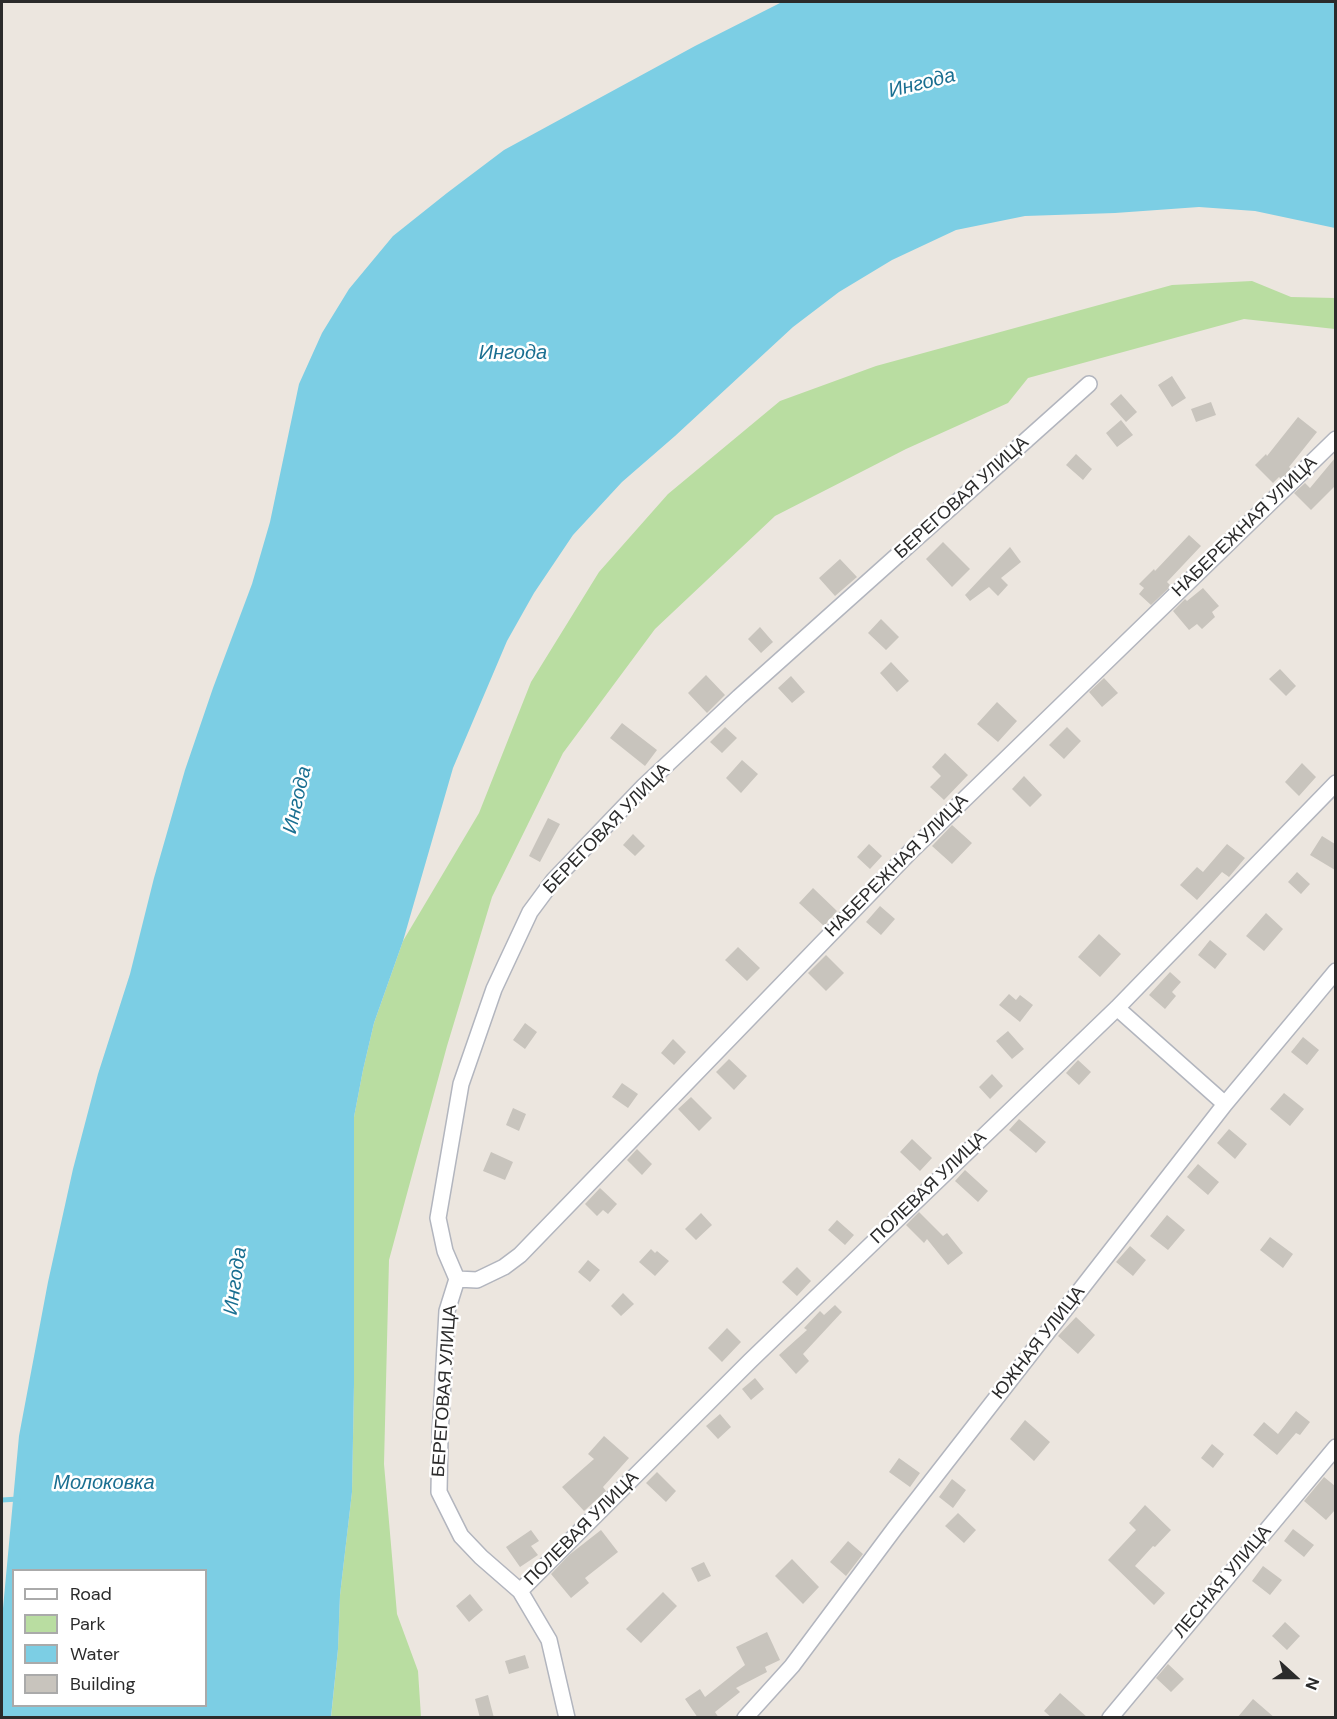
<!DOCTYPE html>
<meta charset="utf-8">
<style>
body{margin:0}
#map{position:relative;width:1337px;height:1719px;overflow:hidden;background:#ece6df;font-family:"DM Sans",sans-serif}
canvas{display:block}
.frame{position:absolute;inset:0;border:3px solid #2b2b2b;pointer-events:none}
.legend{position:absolute;left:12px;top:1569px;width:195px;height:138px;box-sizing:border-box;background:#fff;border:2px solid #aaa;margin:0;padding:8px 10px;list-style:none;font-size:18px;color:#2b2b2b}
.legend li{display:flex;align-items:center;gap:12px;height:30px}
.legend b{width:30px;border:2px solid #aaa}
.north{position:absolute;left:1265px;top:1647px;width:60px;height:60px;-webkit-text-stroke:4px #fff;paint-order:stroke;rotate:111deg;font-size:16px;font-weight:700;line-height:24px;text-align:center;color:#2b2b2b}
.north::after{content:'';display:block;margin:auto;width:21px;height:27px;background:#2b2b2b;clip-path:polygon(50% 0,100% 100%,50% 72%,0 100%)}
</style>
<div id="map">
<canvas width="1337" height="1719"></canvas>
<div class="frame"></div>
<ul class="legend">
<li><b style="height:8px;background:#fff"></b>Road</li>
<li><b style="height:16px;background:#b9dda1"></b>Park</li>
<li><b style="height:16px;background:#7ccee4"></b>Water</li>
<li><b style="height:16px;background:#c8c4bd"></b>Building</li>
</ul>
<div class="north">N</div>
</div>
<script>
const ctx = document.querySelector('canvas').getContext('2d');
ctx.lineJoin = 'round';
function paint(path, color) { ctx.fillStyle = color; ctx.fill(path, 'evenodd'); }
const toPath = rows => new Path2D(rows.map(r => 'M' + r).join(''));
function trace(path, color, width, dash) { ctx.strokeStyle = color; ctx.lineWidth = width; ctx.lineCap = dash ? 'butt' : 'round'; ctx.setLineDash(dash || []); ctx.stroke(path); }
function label(font, color, halo, rows, align = 'center') {
  ctx.font = font + ' "DM Sans",sans-serif'; ctx.lineWidth = 5; ctx.setLineDash([]); ctx.textBaseline = 'middle'; ctx.strokeStyle = halo; ctx.fillStyle = color; for (const [text, x, y, turn = 0] of rows) {
    ctx.save(); ctx.translate(x, y); ctx.rotate((+turn || 0) * Math.PI / 180); ctx.textAlign = isNaN(turn) ? turn : align; if (halo) ctx.strokeText(text, 0, 0); ctx.fillText(text, 0, 0); ctx.restore();
  }
}
paint(toPath([
 [1252,281,1291,297,1335,298,1335,329,1244,319,1028,378,1008,403,906,449,775,516,655,629,563,753,492,897,447,1046,389,1260,384,1464,397,1614,418,1671,421,1717,331,1718,338,1649,340,1595,352,1492,354,1384,354,1117,363,1070,374,1023,403,941,479,813,531,682,599,572,668,494,780,401,876,366,1172,285]
]), '#b9dda1');
paint(toPath([
 [782,2,1335,2,1335,228,1255,211,1199,207,1115,213,1025,216,956,230,892,260,839,292,793,327,675,436,622,482,573,535,534,593,507,641,453,768,403,941,374,1023,363,1070,354,1117,354,1384,352,1492,340,1595,338,1649,331,1717,2,1717,2,1619,19,1436,48,1282,73,1169,98,1074,130,974,154,878,185,770,213,688,252,584,270,522,299,384,322,333,349,289,393,236,447,193,504,150,695,46],
 [14,1570,206,1570,206,1706,14,1706]
]), '#7ccee4');
trace(toPath([
 [2,1500,18,1499]
]), '#7ccee4', 5);
paint(toPath([
 [1172,376,1186,398,1172,407,1158,385],
 [1121,394,1137,412,1126,422,1110,404],
 [1211,402,1216,415,1196,422,1191,409],
 [1298,417,1317,432,1289,467,1291,469,1281,479,1279,477,1273,483,1255,465,1266,454,1267,456],
 [1121,420,1133,435,1117,447,1106,433],
 [1076,454,1092,469,1083,480,1066,465],
 [1335,458,1335,486,1311,510,1294,493,1305,483,1310,488],
 [1189,535,1201,546,1167,582,1171,586,1151,605,1139,594,1144,588,1139,584,1154,569,1155,571],
 [943,542,970,569,952,587,926,559],
 [1010,547,1021,562,1001,578,1008,585,998,596,989,587,970,601,965,595],
 [840,559,857,577,835,596,819,578],
 [1203,588,1219,606,1212,612,1215,617,1202,629,1197,624,1189,630,1173,611,1185,599,1187,601],
 [881,619,899,637,886,650,868,633],
 [760,627,773,642,761,653,748,639],
 [891,662,909,681,897,692,880,673],
 [1280,669,1296,686,1286,696,1269,679],
 [706,675,725,695,707,713,688,693],
 [791,676,805,692,792,703,778,688],
 [1104,678,1118,693,1102,707,1089,692],
 [997,702,1017,721,998,742,977,724],
 [622,723,657,750,645,766,610,738],
 [725,727,737,738,722,753,710,742],
 [1067,727,1081,741,1064,759,1049,745],
 [945,753,968,775,944,800,930,787,941,776,932,767],
 [742,760,758,774,741,793,726,778],
 [1302,763,1316,777,1299,796,1285,782],
 [1024,776,1042,795,1030,807,1012,789],
 [548,818,560,824,540,862,529,856],
 [952,825,972,843,952,864,932,846],
 [633,834,645,846,635,856,623,845],
 [1322,836,1335,844,1335,870,1310,855],
 [869,844,882,856,870,869,857,857],
 [1227,844,1245,858,1229,877,1222,872,1197,900,1180,885,1197,867,1203,872],
 [1297,872,1310,884,1301,894,1288,882],
 [813,888,837,911,824,926,799,903],
 [880,906,895,919,881,935,866,922],
 [1266,913,1283,929,1264,951,1246,936],
 [1099,934,1121,954,1100,977,1078,957],
 [1210,940,1227,954,1215,969,1198,955],
 [738,947,760,968,747,981,725,960],
 [826,955,844,973,826,991,808,973],
 [1170,972,1181,982,1172,992,1176,996,1165,1009,1149,995],
 [1009,994,1016,1000,1020,995,1033,1005,1020,1022,999,1005],
 [525,1023,537,1032,525,1049,513,1040],
 [1008,1031,1024,1049,1012,1059,996,1041],
 [1303,1037,1319,1050,1307,1065,1291,1052],
 [673,1039,686,1052,674,1065,661,1053],
 [729,1059,747,1076,734,1090,716,1072],
 [1078,1060,1091,1072,1079,1085,1066,1073],
 [992,1074,1003,1086,990,1099,979,1087],
 [622,1083,638,1094,628,1108,612,1097],
 [1284,1093,1304,1109,1290,1126,1270,1109],
 [691,1097,712,1118,699,1131,678,1109],
 [513,1108,526,1114,519,1131,506,1125],
 [1019,1119,1046,1142,1036,1153,1009,1130],
 [1229,1129,1247,1144,1235,1159,1217,1143],
 [912,1139,932,1158,920,1171,900,1152],
 [637,1149,652,1164,642,1175,627,1160],
 [491,1152,513,1162,505,1180,483,1171],
 [1198,1164,1219,1182,1208,1195,1187,1177],
 [965,1170,988,1191,978,1202,955,1181],
 [600,1188,617,1204,608,1214,603,1210,597,1216,585,1204],
 [919,1212,943,1236,947,1233,963,1253,948,1265,927,1239,924,1243,906,1225],
 [701,1213,712,1225,696,1240,685,1229],
 [1167,1215,1185,1230,1168,1250,1150,1236],
 [837,1220,854,1235,845,1245,828,1230],
 [1270,1237,1293,1254,1283,1268,1260,1250],
 [1130,1246,1146,1260,1133,1276,1116,1262],
 [651,1249,655,1253,657,1251,669,1261,655,1276,639,1262],
 [588,1260,600,1270,590,1282,578,1272],
 [797,1267,811,1281,797,1296,782,1282],
 [623,1293,634,1304,621,1316,611,1306],
 [835,1305,842,1312,803,1354,809,1361,796,1374,779,1355,807,1330,804,1328,820,1311,824,1315],
 [1076,1317,1095,1335,1078,1354,1058,1336],
 [727,1328,741,1342,722,1362,708,1348],
 [755,1378,764,1389,751,1400,742,1389],
 [1296,1411,1310,1422,1300,1435,1296,1433,1277,1455,1253,1435,1264,1422,1278,1434],
 [720,1414,731,1427,718,1439,706,1426],
 [1025,1420,1050,1442,1034,1461,1010,1439],
 [604,1436,629,1458,603,1487,606,1491,584,1511,562,1487,594,1459,588,1454],
 [1212,1444,1224,1454,1213,1468,1201,1458],
 [899,1458,920,1473,910,1487,889,1472],
 [657,1472,676,1491,666,1502,646,1483],
 [1324,1477,1335,1486,1335,1510,1326,1520,1304,1501],
 [952,1479,966,1490,953,1508,939,1497],
 [1145,1505,1171,1530,1155,1547,1153,1546,1135,1566,1165,1593,1154,1605,1108,1560,1136,1530,1129,1523],
 [958,1513,976,1530,964,1543,945,1526],
 [1293,1529,1314,1545,1304,1557,1284,1541],
 [531,1530,539,1541,531,1546,538,1555,520,1567,506,1547],
 [601,1530,618,1552,585,1578,589,1583,571,1598,551,1574,569,1555],
 [848,1541,863,1554,846,1576,830,1562],
 [792,1559,819,1587,803,1604,775,1576],
 [704,1562,711,1576,698,1582,691,1568],
 [1263,1566,1282,1580,1270,1595,1252,1581],
 [663,1592,677,1606,641,1643,626,1629],
 [470,1594,483,1610,469,1622,456,1606],
 [1285,1622,1300,1636,1287,1650,1272,1636],
 [767,1632,780,1660,765,1667,767,1672,736,1688,740,1692,715,1712,719,1718,698,1718,685,1699,700,1689,705,1697,745,1665,736,1647],
 [525,1655,529,1668,509,1674,505,1661],
 [1168,1664,1184,1679,1171,1692,1156,1678],
 [1060,1693,1088,1718,1052,1718,1044,1711],
 [488,1695,494,1718,480,1718,475,1699],
 [1253,1699,1275,1718,1237,1718]
]), '#c8c4bd');
const minor = toPath([
 [1117,1008,1225,1104],
 [457,1279,477,1280,504,1267,520,1255,910,852,1336,439],
 [520,1591,750,1361,1117,1008,1336,783],
 [567,1718,549,1640,520,1591,481,1557,461,1536,439,1492,440,1435,447,1311,457,1279,445,1251,438,1218,461,1084,494,989,530,912,553,881,644,786,739,697,1089,384],
 [745,1718,792,1666,895,1528,1225,1104,1336,971],
 [1110,1718,1336,1447]
]);
trace(minor, '#b2b5be', 18);
trace(minor, '#fff', 15);
label('18px', '#2b2b2b', '#fff', [
 ["БЕРЕГОВАЯ УЛИЦА",962,498,-42],
 ["НАБЕРЕЖНАЯ УЛИЦА",1245,527,-44],
 ["БЕРЕГОВАЯ УЛИЦА",607,829,-46],
 ["НАБЕРЕЖНАЯ УЛИЦА",897,866,-45],
 ["ПОЛЕВАЯ УЛИЦА",929,1188,-44],
 ["ЮЖНАЯ УЛИЦА",1039,1343,-52],
 ["БЕРЕГОВАЯ УЛИЦА",445,1391,-86],
 ["ПОЛЕВАЯ УЛИЦА",582,1529,-45],
 ["ЛЕСНАЯ УЛИЦА",1223,1582,-50]
]);
label('italic 20px', '#1a6f91', '#fff', [
 ["Ингода",922,84,-14],
 ["Ингода",513,354],
 ["Ингода",298,800,-77],
 ["Ингода",236,1281,-82],
 ["Молоковка",104,1484]
]);
</script>
